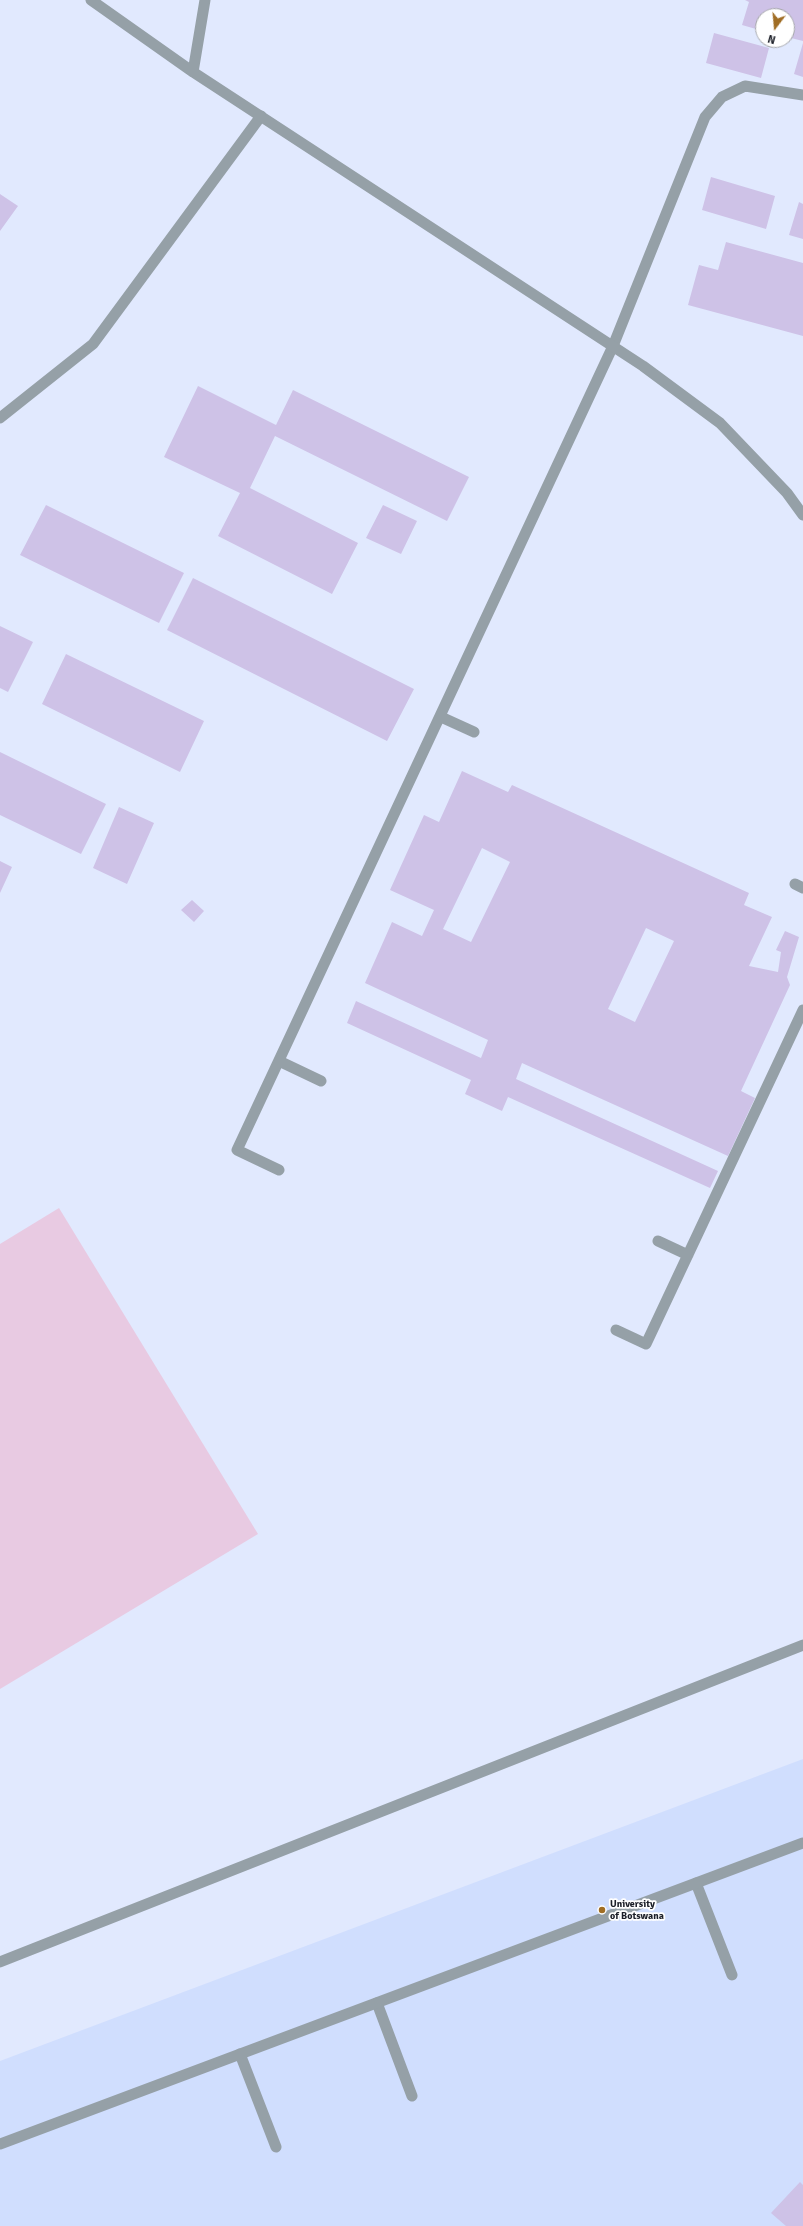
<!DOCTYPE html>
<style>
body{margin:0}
#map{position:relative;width:803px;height:2226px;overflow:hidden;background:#e1e9fe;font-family:Signika,sans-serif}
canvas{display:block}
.north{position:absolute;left:755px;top:8px;width:40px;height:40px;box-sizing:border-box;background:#fff;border:1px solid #a4a5a9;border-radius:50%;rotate:196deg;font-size:11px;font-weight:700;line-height:16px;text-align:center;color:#1c1f28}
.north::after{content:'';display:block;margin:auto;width:14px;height:18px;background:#a06d24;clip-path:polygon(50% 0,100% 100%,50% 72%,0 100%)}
</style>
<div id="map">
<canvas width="803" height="2226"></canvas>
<div class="north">N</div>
</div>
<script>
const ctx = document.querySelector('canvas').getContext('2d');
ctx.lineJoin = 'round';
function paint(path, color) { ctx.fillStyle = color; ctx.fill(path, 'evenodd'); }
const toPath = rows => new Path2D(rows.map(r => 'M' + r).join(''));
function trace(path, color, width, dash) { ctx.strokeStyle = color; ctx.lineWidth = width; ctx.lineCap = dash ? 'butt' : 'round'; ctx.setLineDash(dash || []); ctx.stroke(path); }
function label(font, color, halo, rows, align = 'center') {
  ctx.font = font + ' Signika,sans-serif'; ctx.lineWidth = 3.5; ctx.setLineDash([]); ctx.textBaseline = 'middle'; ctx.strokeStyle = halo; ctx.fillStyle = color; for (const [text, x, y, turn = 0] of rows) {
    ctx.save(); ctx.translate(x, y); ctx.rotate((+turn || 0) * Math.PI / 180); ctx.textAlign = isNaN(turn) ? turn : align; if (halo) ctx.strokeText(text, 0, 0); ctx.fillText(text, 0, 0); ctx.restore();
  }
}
paint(toPath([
 [803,1759,803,2226,0,2226,0,2061]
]), '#d0defe');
paint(toPath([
 [59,1208,258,1534,0,1689,0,1244]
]), '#e8cae2');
paint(toPath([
 [745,0,803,0,803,41,787,37,787,16,763,16,763,31,742,25,749,2],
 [714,33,769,48,761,78,706,63],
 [803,43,803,77,794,74],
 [711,177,775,196,766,229,702,210],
 [0,194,18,206,0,231],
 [799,202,803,204,803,239,789,235],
 [726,242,803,263,803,336,688,305,699,265,718,270],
 [198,386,276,425,293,390,469,477,447,521,275,436,250,488,358,543,332,594,218,536,240,493,164,457],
 [46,505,184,573,159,623,20,555],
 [383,505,417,521,401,554,366,538],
 [193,578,414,689,387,741,167,630],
 [0,626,33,642,8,692,0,688],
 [66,654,204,721,180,772,42,704],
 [0,752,106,804,81,854,0,815],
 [462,771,508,792,512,785,749,893,744,905,772,917,749,966,778,972,781,952,776,950,785,931,799,937,787,977,790,985,741,1091,755,1098,728,1156,522,1063,516,1079,718,1171,710,1188,508,1097,502,1111,465,1094,471,1080,347,1023,356,1001,481,1058,488,1040,365,983,392,922,422,936,434,910,390,890,424,815,439,822],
 [482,848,510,862,471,942,443,929],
 [646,928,674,941,635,1022,608,1009],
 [119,807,154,823,127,884,93,868],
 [0,861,12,867,0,893],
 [192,900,204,911,194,922,181,910],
 [800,2182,803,2185,803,2226,786,2226,771,2213]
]), '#cec2e7');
trace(toPath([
 [0,418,93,344,261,116],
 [441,717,474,732],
 [795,884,803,888],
 [279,1061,321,1081],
 [279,1170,237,1150,613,346,705,117,722,97,745,86,803,95],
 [658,1241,688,1255],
 [616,1330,646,1344,803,1010],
 [696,1883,732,1975],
 [377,2003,412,2096],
 [240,2054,276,2147]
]), '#95a0a7', 11);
trace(toPath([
 [91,0,193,72,643,366,720,423,787,493,803,515],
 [193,72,205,0],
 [0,1962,803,1645],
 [0,2144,803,1843]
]), '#95a0a7', 11);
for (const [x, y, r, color] of [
 [602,1910,4,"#a06d24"]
]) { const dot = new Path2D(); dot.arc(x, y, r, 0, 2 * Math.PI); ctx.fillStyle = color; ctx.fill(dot); trace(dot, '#fff', 1.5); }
label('bold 10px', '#1c1f28', '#fff', [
 ["University",610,1904],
 ["of Botswana",610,1916]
], 'left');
</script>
